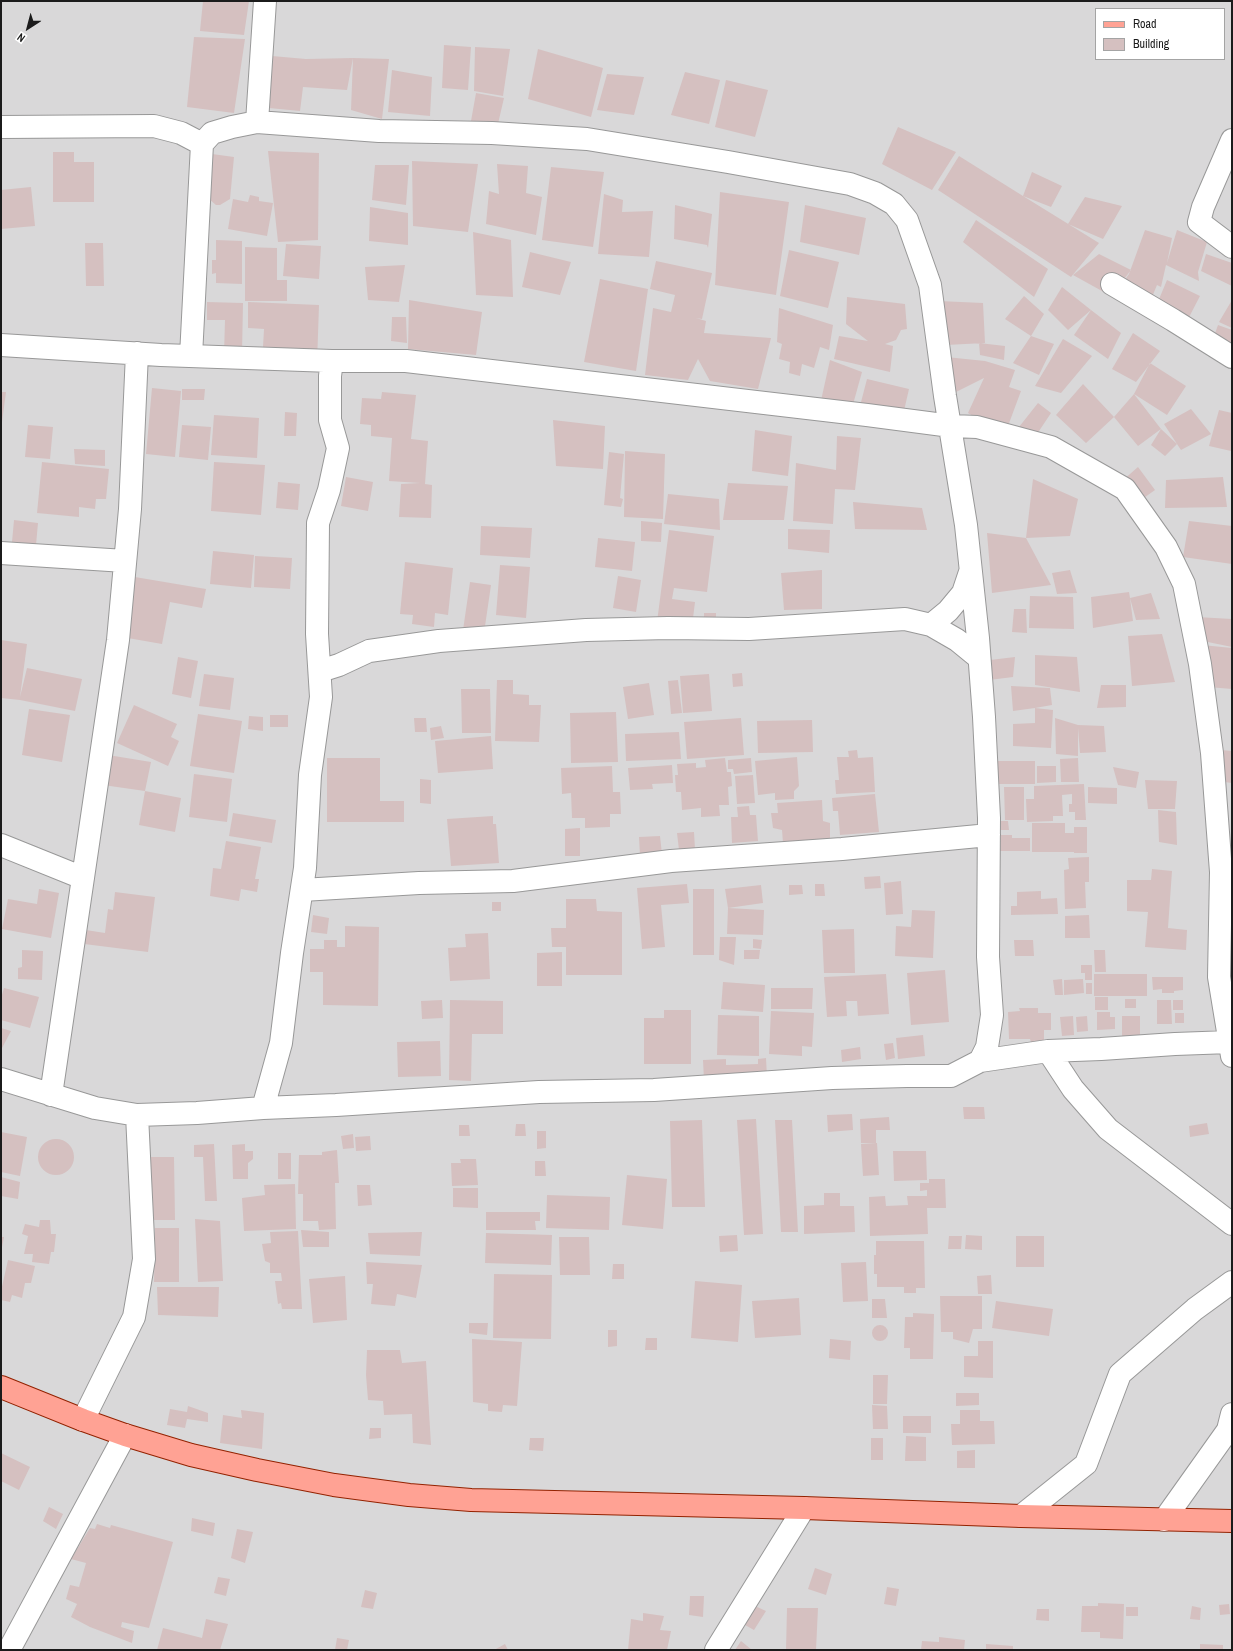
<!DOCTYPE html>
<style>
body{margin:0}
#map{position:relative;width:1233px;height:1651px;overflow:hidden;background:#eee3e0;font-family:"Archivo Narrow",sans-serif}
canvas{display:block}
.frame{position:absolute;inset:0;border:2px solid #1b1b1b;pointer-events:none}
.legend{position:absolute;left:1095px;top:8px;width:130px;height:52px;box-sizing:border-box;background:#fff;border:1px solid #a4a4a4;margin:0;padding:5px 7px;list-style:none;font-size:12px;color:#1b1b1b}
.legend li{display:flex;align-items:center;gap:8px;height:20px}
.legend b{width:20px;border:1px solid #a4a4a4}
.north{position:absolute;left:8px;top:8px;width:40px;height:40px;-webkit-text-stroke:3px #fff;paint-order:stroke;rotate:216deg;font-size:11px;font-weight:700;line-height:16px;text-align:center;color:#1b1b1b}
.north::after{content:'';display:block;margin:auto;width:14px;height:18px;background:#1b1b1b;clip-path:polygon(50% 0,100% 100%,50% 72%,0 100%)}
</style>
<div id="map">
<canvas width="1233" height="1651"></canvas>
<div class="frame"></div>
<ul class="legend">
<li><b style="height:5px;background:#ffa294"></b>Road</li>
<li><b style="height:11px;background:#d5c0c0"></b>Building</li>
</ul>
<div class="north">N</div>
</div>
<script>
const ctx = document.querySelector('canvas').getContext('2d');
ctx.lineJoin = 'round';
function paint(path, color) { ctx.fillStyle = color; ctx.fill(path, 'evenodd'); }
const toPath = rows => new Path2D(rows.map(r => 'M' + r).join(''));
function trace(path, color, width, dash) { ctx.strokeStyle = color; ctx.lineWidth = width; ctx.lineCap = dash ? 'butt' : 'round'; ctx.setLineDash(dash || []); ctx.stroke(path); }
paint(toPath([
 [1,1,1232,1,1232,1650,1,1650],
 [1096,9,1224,9,1224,59,1096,59]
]), '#d9d8d9');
paint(toPath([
 [203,1,249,1,244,35,200,31],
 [194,37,245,39,234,113,187,107],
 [444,45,471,47,468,90,442,88],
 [475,47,510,49,503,96,474,91],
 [538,49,603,68,591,117,528,99],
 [272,56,306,59,353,58,389,59,382,119,351,110,353,58,347,90,303,87,300,111,269,108],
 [392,70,432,77,430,116,388,112],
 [685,72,720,80,709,124,671,115],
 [607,74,644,77,634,115,597,110],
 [726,80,768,90,755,137,715,127],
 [476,93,504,98,497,128,471,121],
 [898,127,956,152,932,190,882,164],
 [268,151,319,153,318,240,278,242],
 [53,152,74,152,74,162,94,162,94,202,53,202],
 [212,154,234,157,230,199,220,205,216,205,208,198],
 [959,156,1023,196,1099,243,1071,277,938,190],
 [412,161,478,164,468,232,413,226],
 [497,164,528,166,526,193,542,197,536,235,486,224,489,191,499,194],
 [375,165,409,165,406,205,372,200],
 [551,167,604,172,593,247,542,240],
 [1032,172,1062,186,1051,207,1023,196],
 [31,187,35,226,1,229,1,190],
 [720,192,789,202,776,295,715,285],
 [604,194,623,200,622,212,653,211,649,257,598,254],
 [250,195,259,197,259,201,273,203,267,236,228,229,233,199,248,202],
 [1085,197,1122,206,1103,239,1068,224],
 [675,205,712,214,708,248,707,245,674,239],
 [805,205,866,218,859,255,800,242],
 [370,207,408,213,408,245,369,241],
 [976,220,1048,269,1034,297,963,242],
 [1145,230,1172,238,1167,263,1177,230,1207,242,1198,272,1199,281,1166,265,1161,287,1157,285,1145,314,1114,295,1129,274],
 [473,232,511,240,513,297,476,295],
 [216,240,242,241,242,284,216,283,216,273,212,274,212,260,216,260],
 [85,243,103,243,104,286,86,286],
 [286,244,321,246,319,279,283,276],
 [245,247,277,248,277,280,287,280,287,301,245,301],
 [789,250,839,262,828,308,780,296],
 [530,252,571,262,560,295,522,287],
 [1099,254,1131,270,1111,296,1073,275],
 [1206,254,1232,263,1232,286,1201,271],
 [656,261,712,273,702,319,696,318,706,321,704,333,771,338,758,389,710,381,698,359,688,380,645,375,653,308,671,312,675,295,650,289],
 [405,265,399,302,368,300,365,267],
 [600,279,648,289,636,371,584,362],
 [1167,280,1200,296,1186,323,1157,304],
 [1062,287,1091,310,1068,330,1048,310],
 [1024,296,1044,314,1031,336,1005,319],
 [847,297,905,304,907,329,901,330,896,340,885,344,893,346,890,372,834,359,839,336,868,341,846,324],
 [409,300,482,312,476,355,408,349],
 [1232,300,1232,328,1219,322],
 [939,301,983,303,985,343,946,345],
 [207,302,243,303,242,354,224,354,225,320,207,320],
 [248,302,319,305,317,364,277,362,277,348,263,347,264,329,248,328],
 [779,308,833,325,829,350,820,347,814,368,802,364,800,376,789,373,790,362,779,359,782,344,777,342],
 [1091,310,1121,333,1108,359,1074,335],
 [392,317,406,317,407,343,391,341],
 [1218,325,1232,330,1232,358,1209,350],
 [1133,333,1160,351,1136,382,1112,369],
 [1031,336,1054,344,1039,375,1013,363],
 [1063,339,1092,356,1061,393,1035,386],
 [979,343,1005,346,1004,360,980,355],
 [946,357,985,361,1015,370,1009,387,1021,391,1005,434,968,413,984,378,950,395],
 [830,360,862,372,852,408,820,405],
 [1150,363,1186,386,1167,415,1134,394,1161,429,1138,446,1114,417,1134,394],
 [867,379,909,389,903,415,860,406],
 [1083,384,1114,417,1086,443,1056,415],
 [152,388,181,391,175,457,146,454],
 [182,389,205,389,204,400,182,400],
 [1,392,6,392,2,422,1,422],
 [382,392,416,395,411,439,428,441,425,484,432,485,431,518,399,517,401,484,420,483,389,481,392,438,371,436,371,425,360,424,362,398,381,399],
 [1038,403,1051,413,1037,434,1019,427],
 [1191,409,1211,434,1181,450,1177,444,1165,456,1151,445,1161,429,1177,444,1164,424],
 [1219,410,1232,413,1231,451,1209,446],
 [285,412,297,413,296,436,284,436],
 [214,415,259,418,257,458,211,455],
 [553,420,605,426,603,469,556,466],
 [28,425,53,427,50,459,25,457],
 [182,425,211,427,208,460,179,457],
 [755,430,792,436,788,476,752,471],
 [837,436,861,438,855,490,835,489,833,524,793,521,796,463,836,470],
 [74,449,105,450,105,466,75,464],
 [625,451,665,454,663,519,624,517],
 [609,452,624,454,620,498,623,499,621,507,604,505],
 [42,462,109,469,106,499,96,499,95,509,79,507,79,517,37,513],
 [214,462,265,465,261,515,211,511],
 [1138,467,1155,490,1138,502,1122,481],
 [346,477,373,482,368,511,341,506],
 [1223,477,1227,507,1165,508,1166,480],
 [1033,479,1078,499,1070,536,1026,538,1051,585,992,593,987,533,1026,538],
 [278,482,300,484,298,510,276,508],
 [728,483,788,486,784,520,723,520],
 [668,494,719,499,720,530,664,524],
 [853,502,922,508,927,530,855,529],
 [14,520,38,523,36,545,12,542],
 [641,521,662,523,661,542,641,541],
 [1189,521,1232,526,1232,564,1183,557],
 [481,526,532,528,530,558,480,555],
 [788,529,830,530,829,553,788,549],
 [669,530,714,536,707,592,674,588,672,599,695,602,692,626,657,622],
 [598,538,635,542,632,571,595,567],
 [213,551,254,555,251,588,210,584],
 [255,556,292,558,290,589,254,587],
 [405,562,453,568,448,615,435,613,434,627,412,624,413,615,400,614],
 [500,565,530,567,526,618,496,615],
 [822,570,822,609,784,610,781,573],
 [1070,570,1077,593,1057,594,1052,573],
 [129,576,206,589,202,608,170,602,162,644,122,637],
 [618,576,641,580,636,612,613,608],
 [470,582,491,585,484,633,463,630],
 [1129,592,1130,598,1151,593,1160,619,1136,620,1130,598,1133,621,1093,628,1091,597],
 [1030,596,1073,597,1074,629,1029,628],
 [1014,609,1026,609,1027,633,1012,632],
 [704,613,716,613,716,626,704,626],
 [1197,617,1232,619,1232,647,1203,641],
 [1162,634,1175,682,1132,686,1128,636],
 [1,640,27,644,20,697,27,668,82,679,75,711,20,700,1,698],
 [1202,645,1232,648,1232,689,1208,687],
 [1035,655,1077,657,1080,692,1035,685],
 [178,657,198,661,191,698,172,694],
 [1015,657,1013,677,989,680,990,660],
 [742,673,743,686,733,687,732,674],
 [204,674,234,678,230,710,199,706],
 [709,674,712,711,683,713,680,676],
 [497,680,513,680,513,694,529,695,529,705,541,705,539,742,495,741],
 [678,680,682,713,671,714,668,681],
 [649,683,654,715,628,719,623,687],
 [1101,685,1126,685,1126,707,1097,708],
 [1011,686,1050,688,1052,705,1035,708,1053,710,1051,748,1013,746,1013,724,1035,723,1035,708,1013,711],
 [461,689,490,689,491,733,462,733],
 [134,705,177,724,171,737,179,741,168,766,117,743],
 [29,709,70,715,62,762,22,755],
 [616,712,618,762,571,763,570,713],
 [198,714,242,721,234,773,190,766],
 [270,715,288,715,288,727,270,727],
 [249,716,263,717,263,731,248,729],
 [414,718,426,718,427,732,415,732],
 [741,718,744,755,687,759,684,722],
 [1055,718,1078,725,1104,726,1106,752,1080,753,1078,728,1078,756,1056,754],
 [812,720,813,752,758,753,757,721],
 [441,726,444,738,431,740,430,728],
 [679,732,681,759,626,761,625,734],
 [491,736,493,769,438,773,435,741],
 [857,750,858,758,873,757,875,792,836,794,835,780,839,780,837,757,849,757,848,751],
 [1221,750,1232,751,1232,783,1217,781],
 [108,755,151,762,145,791,103,785],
 [797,757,799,786,794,791,794,799,775,800,775,793,758,795,755,761],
 [327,758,380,758,380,801,404,801,404,822,327,822],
 [725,758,727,772,731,772,732,786,728,787,729,805,719,805,720,816,701,817,701,808,682,810,681,792,676,792,675,775,678,775,677,764,696,763,696,768,706,767,705,760],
 [751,758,752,772,734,774,733,769,728,769,728,760],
 [1078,758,1079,782,1061,782,1060,759],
 [997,761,1035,761,1035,784,997,784],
 [672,765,673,783,652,784,653,789,630,790,628,768],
 [612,766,613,792,620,792,621,814,610,814,610,827,585,828,585,818,572,818,571,793,562,794,561,768],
 [1037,766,1056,766,1056,782,1037,783],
 [1113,767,1139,772,1136,788,1118,785],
 [194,774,232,779,227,822,189,817],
 [753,775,755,803,737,804,735,776],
 [420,779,431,780,431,804,420,803],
 [1145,780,1177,781,1175,809,1148,809],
 [1084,784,1086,820,1075,820,1075,812,1069,812,1069,804,1072,804,1072,794,1062,795,1063,816,1053,816,1053,821,1027,822,1026,799,1034,799,1034,786],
 [1004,787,1024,787,1024,820,1005,820],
 [1088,787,1117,788,1117,804,1088,803],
 [145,791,181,798,175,832,139,825],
 [875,794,879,832,840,835,838,811,833,811,832,798],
 [822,800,823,821,830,823,830,840,783,843,782,830,773,828,771,813,778,813,777,803],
 [749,806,750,815,756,815,758,841,732,843,731,817,738,817,737,807],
 [1158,810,1176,812,1177,845,1159,842],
 [233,813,276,820,272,843,229,836],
 [493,816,493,824,496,824,499,863,451,866,447,819],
 [996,821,1008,821,1009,830,996,830],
 [1032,823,1065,823,1065,833,1074,833,1074,852,1032,852],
 [1074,827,1087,827,1087,853,1074,853],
 [580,828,580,856,565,856,565,829],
 [694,832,695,849,679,850,677,833],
 [998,835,1012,835,1012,838,1030,838,1030,851,998,851],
 [660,836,662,854,640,856,639,837],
 [226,841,261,847,255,879,259,879,257,892,241,889,239,901,210,896,213,868,221,869],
 [1089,857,1089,882,1085,882,1086,908,1065,909,1064,870,1069,869,1068,858],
 [1152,869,1172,871,1168,928,1187,930,1186,950,1145,947,1148,912,1127,911,1127,880,1151,880],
 [880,876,881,888,865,889,864,877],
 [901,881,903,914,886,915,884,883],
 [687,884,689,903,661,905,665,947,642,949,637,888],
 [815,884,824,884,825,896,815,896],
 [761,885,763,903,728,908,764,910,763,935,727,934,728,908,725,889],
 [789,885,802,885,803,894,789,895],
 [39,889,59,893,51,938,2,929,8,899,37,904],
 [693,889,714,889,714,955,693,955],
 [1041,891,1041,899,1057,898,1058,914,1011,915,1011,906,1017,906,1017,892],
 [115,892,155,897,148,952,84,944,86,930,105,933,108,909,113,910],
 [566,899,596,899,597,911,622,912,622,975,566,975,566,947,552,947,551,928,566,928],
 [492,902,501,902,501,911,492,911],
 [912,910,935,911,933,958,895,956,896,926,911,927],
 [313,915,329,918,327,934,311,932],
 [1089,915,1090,938,1065,938,1065,916],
 [345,926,379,927,378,1006,323,1005,323,972,310,972,310,949,324,949,324,940,337,940,337,947,345,947],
 [854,929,855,973,824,973,822,930],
 [488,933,490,979,450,981,448,948,466,947,465,934],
 [720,937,736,937,734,965,719,960],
 [753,939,762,940,761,949,753,948],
 [1014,940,1033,940,1034,956,1015,956],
 [22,950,43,951,42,980,18,979,18,968,22,967],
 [744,950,760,950,759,959,744,959],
 [1094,950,1105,950,1106,972,1095,972],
 [562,952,562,986,537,986,537,953],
 [1081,965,1092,965,1092,980,1085,980,1085,973,1081,973],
 [945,970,949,1022,911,1025,907,973],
 [1229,973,1232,973,1232,1001],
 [886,974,889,1014,858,1016,857,1001,846,1001,847,1016,827,1017,824,977],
 [1094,974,1147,974,1147,996,1094,996],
 [1152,977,1183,977,1183,990,1174,991,1174,993,1162,993,1162,989,1153,990],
 [1062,979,1063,995,1055,995,1053,980],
 [1083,979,1084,993,1064,995,1064,980],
 [723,982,765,985,763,1012,721,1009],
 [1086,983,1092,983,1092,994,1086,994],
 [4,988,39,997,30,1028,1,1020,1,998],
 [771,988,813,988,812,1009,771,1009],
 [1095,997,1108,997,1108,1010,1095,1010],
 [1125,999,1136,999,1136,1008,1125,1008],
 [442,1000,443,1018,422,1019,421,1001],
 [450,1000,503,1001,503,1034,472,1034,471,1081,449,1080],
 [1157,1000,1171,1000,1172,1024,1157,1024],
 [1173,1000,1183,1000,1183,1010,1173,1010],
 [1019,1008,1038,1008,1038,1013,1051,1013,1051,1030,1044,1030,1044,1045,1032,1045,1030,1039,1009,1039,1008,1012,1020,1011],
 [664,1010,691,1010,691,1064,644,1064,644,1018,664,1018],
 [771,1011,814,1013,812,1047,802,1046,802,1056,769,1054],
 [1097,1012,1110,1012,1110,1017,1115,1017,1115,1029,1097,1030],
 [1175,1013,1184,1013,1184,1023,1175,1023],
 [718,1015,759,1016,759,1056,717,1055],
 [1073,1016,1074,1035,1062,1036,1060,1017],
 [1087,1016,1088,1031,1077,1032,1076,1017],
 [1122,1016,1140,1016,1140,1039,1122,1039],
 [1,1028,11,1031,1,1050],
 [923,1035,925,1056,898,1059,896,1038],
 [440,1041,441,1076,398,1077,397,1042],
 [893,1043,895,1058,886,1060,884,1044],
 [860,1047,861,1059,842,1062,841,1050],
 [766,1058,767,1077,704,1080,703,1060,726,1059,726,1065,758,1064,758,1059],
 [963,1107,984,1107,985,1119,964,1119],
 [852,1114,853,1130,828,1132,827,1115],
 [889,1117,890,1130,876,1130,876,1143,861,1143,860,1119],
 [756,1119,763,1234,744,1235,737,1120],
 [702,1120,705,1207,672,1207,670,1121],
 [775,1120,792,1120,798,1232,781,1232],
 [1207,1123,1209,1134,1190,1137,1189,1126],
 [516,1124,525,1124,526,1136,515,1136],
 [459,1125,469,1125,470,1136,459,1136],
 [537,1131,546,1131,546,1148,537,1149],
 [1,1132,27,1137,20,1176,1,1172],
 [353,1134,354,1148,343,1149,341,1136],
 [370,1136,371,1150,356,1151,355,1137],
 '38 1157a18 18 0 1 1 36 0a18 18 0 1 1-36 0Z',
 [876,1143,877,1143,879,1175,863,1176,861,1144],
 [214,1144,217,1201,205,1201,203,1157,194,1157,194,1145],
 [245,1144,245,1151,253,1151,253,1159,248,1163,248,1179,233,1179,232,1145],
 [337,1150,339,1183,335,1183,336,1229,319,1230,318,1221,303,1221,303,1194,298,1194,299,1155,322,1155,322,1152],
 [893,1151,926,1151,927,1180,894,1181],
 [278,1153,291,1153,291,1179,278,1179],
 [151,1157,174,1157,175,1220,151,1220],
 [460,1159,476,1159,478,1185,452,1186,451,1163,461,1163],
 [535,1161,545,1161,546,1176,535,1176],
 [627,1175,667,1179,663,1229,622,1225],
 [1,1177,20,1182,18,1199,1,1196],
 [929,1179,945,1179,946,1208,927,1208,928,1234,870,1236,869,1197,885,1196,886,1206,908,1205,907,1196,927,1196,927,1190,920,1191,920,1183,929,1183],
 [295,1184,296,1229,244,1231,242,1198,265,1195,264,1185],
 [357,1185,370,1185,372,1205,358,1206],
 [453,1188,478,1188,478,1208,453,1207],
 [824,1193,840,1193,840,1206,854,1206,855,1232,804,1234,804,1206,824,1205],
 [547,1195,610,1197,609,1230,546,1228],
 [486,1212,540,1212,540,1221,535,1221,536,1230,486,1230],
 [195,1219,220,1221,223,1281,198,1282],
 [40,1220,50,1220,51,1234,56,1234,54,1252,51,1252,49,1264,32,1262,33,1254,24,1254,28,1236,22,1234,25,1224,39,1227],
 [155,1228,179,1228,179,1282,154,1282],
 [301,1230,329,1232,329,1247,303,1247],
 [298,1231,302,1309,282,1309,281,1303,278,1304,275,1281,282,1281,281,1273,270,1273,270,1263,265,1261,262,1244,271,1243,270,1232],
 [422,1232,420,1256,370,1254,368,1233],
 [486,1233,552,1235,551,1265,485,1263],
 [737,1235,738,1251,720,1252,719,1236],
 [966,1235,982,1236,982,1250,965,1249],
 [949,1236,962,1236,961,1249,948,1249],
 [1016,1236,1044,1236,1044,1267,1016,1267],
 [1,1237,4,1237,2,1247,1,1247],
 [559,1237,589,1237,590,1275,560,1275],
 [876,1241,924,1241,925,1288,916,1288,916,1293,904,1293,904,1287,877,1287,877,1274,874,1274,874,1255,876,1255],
 [8,1260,35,1266,31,1283,25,1283,22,1298,12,1295,10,1302,1,1300,1,1291],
 [366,1262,422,1265,416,1298,397,1294,395,1306,371,1304,373,1284,367,1284],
 [866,1262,868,1301,843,1302,841,1263],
 [613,1264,624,1264,624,1279,612,1279],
 [494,1274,552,1275,551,1339,493,1338],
 [991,1275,992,1294,978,1294,977,1276],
 [345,1276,347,1320,313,1323,309,1279],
 [695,1281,742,1285,738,1342,691,1338],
 [157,1287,219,1287,218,1317,158,1315],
 [940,1296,982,1296,982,1329,973,1329,969,1343,953,1339,953,1332,941,1332],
 [799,1298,801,1335,755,1338,752,1301],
 [872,1299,885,1299,887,1318,872,1318],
 [996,1301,1053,1309,1049,1336,992,1328],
 [913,1313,934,1314,933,1359,910,1359,910,1348,904,1348,905,1317,913,1317],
 [469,1323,488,1323,487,1335,469,1333],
 '872 1333a8 8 0 1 1 16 0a8 8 0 1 1-16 0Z',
 [608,1330,617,1330,617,1346,608,1347],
 [646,1338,657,1338,657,1350,645,1350],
 [472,1339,522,1342,517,1406,503,1405,502,1412,488,1411,488,1404,473,1402],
 [830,1339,851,1341,850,1360,829,1358],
 [978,1341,993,1341,993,1378,964,1377,964,1356,978,1356],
 [367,1350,400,1350,402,1363,426,1361,431,1445,413,1443,412,1414,384,1415,383,1401,368,1400,366,1375],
 [873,1375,888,1375,887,1404,873,1404],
 [956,1393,979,1393,979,1405,956,1406],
 [872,1405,887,1406,888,1429,873,1429],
 [188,1406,208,1413,208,1422,187,1419,185,1428,167,1425,170,1409,187,1412],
 [241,1410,264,1413,262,1449,220,1443,223,1415,242,1418],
 [960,1410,980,1410,980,1421,994,1421,995,1444,952,1445,951,1424,960,1424],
 [903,1416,931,1416,931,1433,903,1433],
 [370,1428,381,1428,381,1438,369,1439],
 [906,1436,926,1437,926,1461,905,1461],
 [530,1438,544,1438,543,1451,529,1450],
 [871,1438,883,1438,883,1460,871,1460],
 [975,1450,975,1468,957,1468,957,1451],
 [1,1453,30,1467,19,1490,1,1481],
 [49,1507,63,1514,56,1529,43,1521],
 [192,1518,215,1523,213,1536,191,1531],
 [97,1524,110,1528,111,1525,173,1542,149,1628,122,1622,121,1627,134,1631,132,1643,90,1627,71,1617,77,1604,66,1599,70,1585,79,1587,86,1563,71,1559,90,1528,95,1529],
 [237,1529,253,1532,245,1563,231,1558],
 [815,1568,832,1574,826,1595,808,1589],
 [218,1577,230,1579,226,1596,214,1593],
 [887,1587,899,1589,896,1606,884,1604],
 [365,1590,377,1593,373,1609,361,1607],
 [690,1596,704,1596,703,1617,689,1615],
 [1098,1603,1124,1604,1123,1639,1100,1638,1100,1632,1081,1632,1082,1606,1098,1606],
 [1229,1604,1230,1614,1220,1615,1219,1605],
 [755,1606,766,1611,754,1630,745,1625],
 [1192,1606,1201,1608,1200,1620,1190,1619],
 [1126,1607,1138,1607,1138,1616,1126,1616],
 [787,1608,818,1608,816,1650,786,1650],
 [1037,1609,1049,1609,1049,1621,1036,1620],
 [643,1613,664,1616,660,1630,671,1631,667,1650,628,1650,631,1619,643,1621],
 [206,1619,228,1624,220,1650,157,1650,163,1628,202,1638],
 [939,1637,965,1640,964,1650,921,1650,922,1641,939,1642],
 [337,1638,349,1640,347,1650,335,1650],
 [741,1641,752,1650,735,1650],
 [505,1644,508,1650,494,1650],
 [986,1644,1013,1646,1013,1650,986,1650],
 [1200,1644,1223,1645,1223,1650,1200,1650]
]), '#d5c0c0');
const minor = toPath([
 [1,127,154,126,181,133,202,144],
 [1232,140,1203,207,1199,222,1232,247],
 [1112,284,1173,320,1232,357],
 [1,345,161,355,332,361,406,361,867,415,951,426,977,427,1051,447,1125,489,1166,547,1184,584,1200,664,1212,753,1221,872,1219,977,1232,1056],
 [191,356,202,144,212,133,232,127,257,122,265,1],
 [1,553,125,561],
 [931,625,948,611,963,593,970,572],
 [320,671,339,665,369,651,439,641,586,630,668,628,749,629,905,619,931,625,957,640,979,658],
 [1,845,83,878],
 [302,890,419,883,513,881,671,861,842,849,989,835],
 [1048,1051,1073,1089,1108,1129,1232,1224],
 [980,1061,1048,1051,1101,1049,1175,1044,1230,1042],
 [1,1079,95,1108,137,1115,197,1113,263,1108,336,1105,539,1092,654,1090,832,1078,907,1076,951,1076,980,1061,987,1047,992,1015,988,957,989,818,984,717,978,638,966,525,945,396,930,285,907,220,894,204,875,193,850,184,728,162,587,139,492,133,379,131,257,122],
 [51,1095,118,640,130,509,137,353],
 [263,1108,281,1043,292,953,305,868,310,775,321,697,317,634,318,523,329,490,338,448,330,420,330,376,332,361],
 [83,1420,134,1317,144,1259,137,1115],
 [1021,1516,1086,1464,1120,1374,1195,1309,1232,1282],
 [1164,1520,1228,1430,1232,1414],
 [9,1650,125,1435],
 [716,1650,804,1508]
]);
const major = toPath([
 [1,1387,83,1420,125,1435,191,1455,257,1470,334,1485,409,1495,471,1500,804,1508,1021,1516,1232,1521]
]);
trace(minor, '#989898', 24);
trace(major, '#932200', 24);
trace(minor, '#fff', 22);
trace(major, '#ffa294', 22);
</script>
